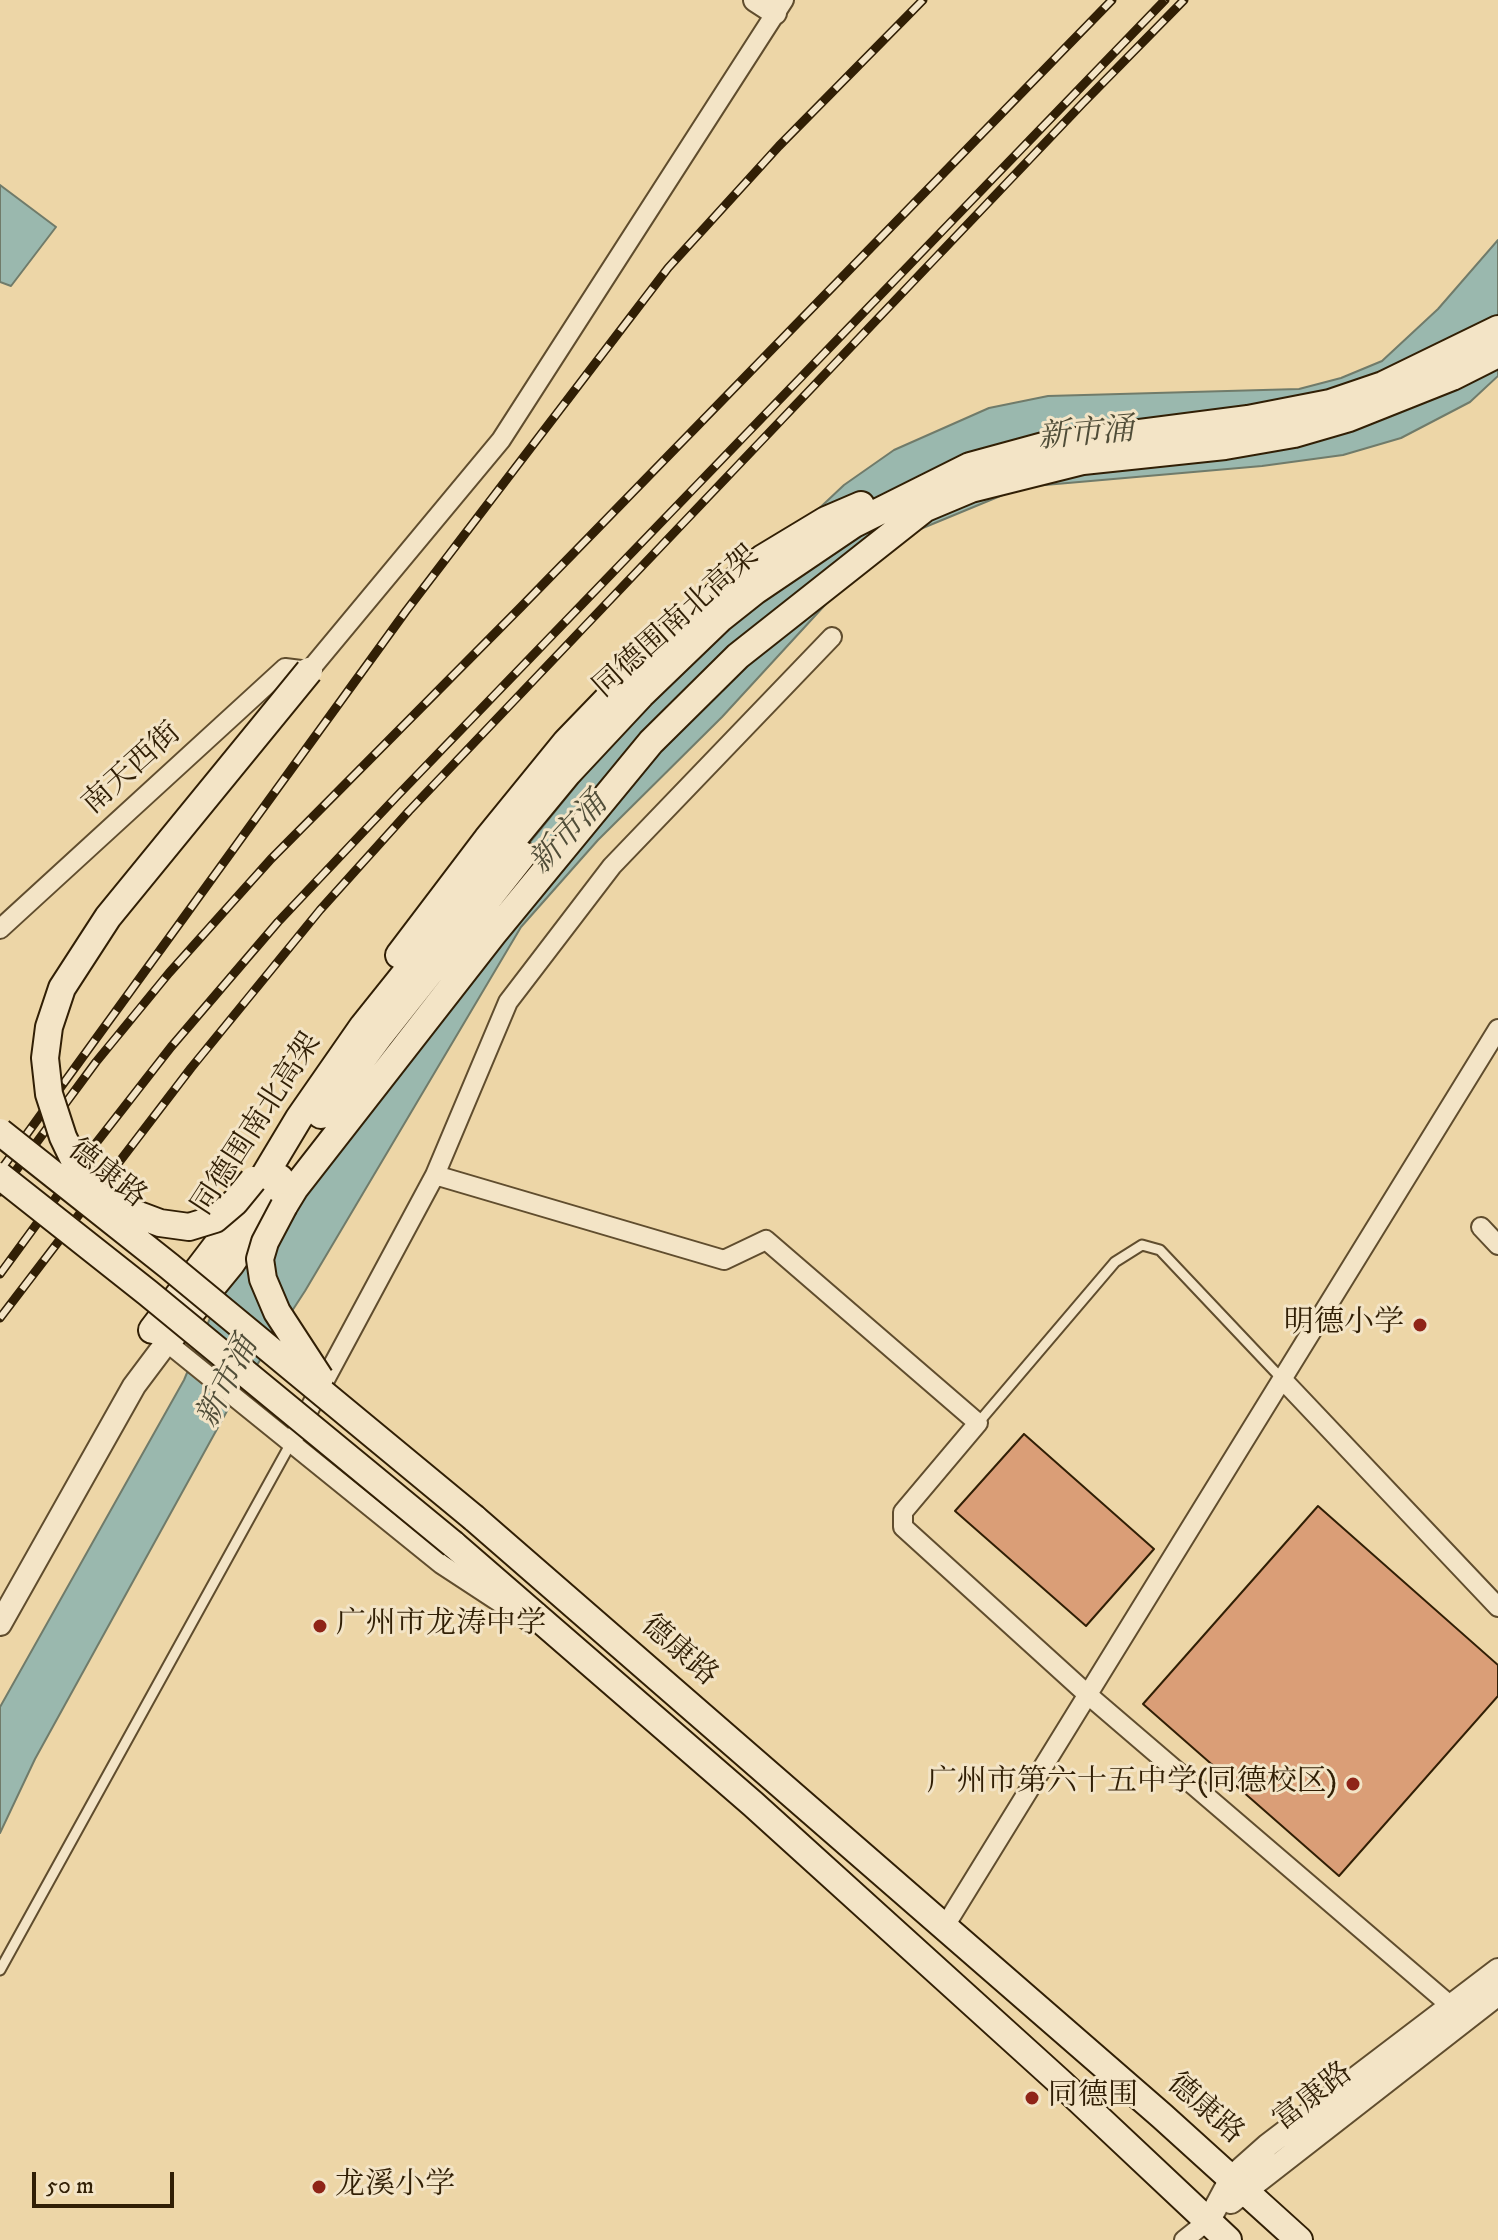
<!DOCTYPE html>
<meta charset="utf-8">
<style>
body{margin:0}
#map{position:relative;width:1498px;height:2240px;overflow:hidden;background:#edd6a7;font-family:"IM FELL DW Pica",serif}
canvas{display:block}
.scale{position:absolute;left:32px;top:2172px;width:142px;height:36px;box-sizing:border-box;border:4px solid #311f05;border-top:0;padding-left:10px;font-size:24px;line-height:28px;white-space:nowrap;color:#311f05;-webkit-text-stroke:6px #f3e4c6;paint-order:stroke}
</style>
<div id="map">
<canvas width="1498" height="2240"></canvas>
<div class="scale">50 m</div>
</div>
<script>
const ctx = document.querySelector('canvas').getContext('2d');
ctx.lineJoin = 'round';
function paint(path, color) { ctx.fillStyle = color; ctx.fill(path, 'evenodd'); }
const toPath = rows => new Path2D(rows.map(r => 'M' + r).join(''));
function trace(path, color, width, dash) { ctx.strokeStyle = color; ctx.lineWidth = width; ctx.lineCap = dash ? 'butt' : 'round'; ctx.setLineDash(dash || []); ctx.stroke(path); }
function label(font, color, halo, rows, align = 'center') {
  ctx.font = font + ' "IM FELL DW Pica","Noto Serif SC",serif'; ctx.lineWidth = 6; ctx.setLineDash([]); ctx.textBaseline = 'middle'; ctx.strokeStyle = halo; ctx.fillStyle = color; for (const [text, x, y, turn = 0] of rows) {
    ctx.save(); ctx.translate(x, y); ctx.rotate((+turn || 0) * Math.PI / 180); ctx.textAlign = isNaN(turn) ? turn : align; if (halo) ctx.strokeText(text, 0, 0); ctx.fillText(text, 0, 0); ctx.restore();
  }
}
const water = toPath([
 [0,185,56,227,11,286,0,282,0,185],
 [1498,240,1498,376,1470,402,1401,438,1343,455,1262,466,1022,487,918,530,836,593,722,717,598,840,521,927,305,1291,227,1411,35,1759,0,1833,0,1707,184,1380,229,1273,428,968,741,582,844,485,894,450,989,408,1048,396,1299,389,1341,378,1382,361,1438,309,1498,240]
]);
paint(water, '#9ab8ae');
trace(water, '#707b6a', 2);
const building = toPath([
 [1024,1434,1154,1549,1086,1626,955,1511,1024,1434],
 [1318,1506,1498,1665,1498,1696,1339,1876,1143,1704,1318,1506]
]);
paint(building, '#da9e77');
trace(building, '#311f05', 2);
const service = toPath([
 [978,1423,1115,1262,1142,1245,1160,1250,1282,1379],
 [0,1970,291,1443]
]);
const minor = toPath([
 [0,929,285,668,309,671,501,440,784,0],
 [435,1175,724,1260,766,1240,978,1423,903,1512,903,1527,1087,1694,1451,2006],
 [1481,1227,1498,1245],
 [159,1336,441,1564,528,1621],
 [1282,1379,1498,1607],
 [291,1443,435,1175,508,1002,612,866,832,637],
 [945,1926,1498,1029],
 [1184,2240,1209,2220]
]);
const tertiary = toPath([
 [755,0,775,13],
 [0,1624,134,1386,167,1342],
 [1231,2202,1498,1994],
 [1209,2220,1232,2177,1268,2145,1498,1970]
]);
const secondary = toPath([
 [909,515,971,489,1083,461,1225,446,1294,434,1349,418,1452,377,1498,354],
 [399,955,487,839,566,742,678,626,763,558,826,520,861,505],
 [321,1115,379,1037,523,855],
 [284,1206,295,1188,493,934,651,742,738,656,924,509],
 [152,1330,216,1246,263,1178,299,1118,363,1026,479,881,568,773,641,695,721,618,755,591,854,524,970,466,1047,445,1248,419,1330,403,1383,385,1498,329],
 [167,1342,231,1264,251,1234,280,1178],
 [474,1518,1162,2116,1299,2240],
 [453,1544,753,1804,1061,2083,1228,2240]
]);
trace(service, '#604d2e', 13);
trace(minor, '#604d2e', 22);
trace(tertiary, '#604d2e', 26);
trace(secondary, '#311f05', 30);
trace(service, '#f3e4c6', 9);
trace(minor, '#f3e4c6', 18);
trace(tertiary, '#f3e4c6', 22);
trace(secondary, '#f3e4c6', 26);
const rail = toPath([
 [0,1171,406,611,668,268,779,146,923,0],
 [0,1192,96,1062,169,973,271,859,520,608,1112,0],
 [0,1274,93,1147,171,1047,278,922,399,794,1165,0],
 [0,1318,191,1068,320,910,409,811,1083,103,1184,0]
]);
trace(rail, '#311f05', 9);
trace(rail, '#f3e4c6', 6, [18]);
const secondaryBridge = toPath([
 [0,1132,169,1266,474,1518],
 [0,1176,148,1293,453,1544],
 [96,1193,74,1160,63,1137,49,1094,45,1058,49,1027,62,988,108,917,309,671],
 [101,1196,128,1211,160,1223,189,1227,215,1219,235,1202,253,1180],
 [284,1206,265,1242,260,1259,263,1279,277,1312,320,1378]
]);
trace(secondaryBridge, '#311f05', 30, []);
trace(secondaryBridge, '#f3e4c6', 26);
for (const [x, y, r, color] of [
 [1420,1325,8,"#8f2418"],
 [320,1626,8,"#8f2418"],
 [1353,1784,8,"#8f2418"],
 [1032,2098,8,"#8f2418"],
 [319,2187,8,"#8f2418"]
]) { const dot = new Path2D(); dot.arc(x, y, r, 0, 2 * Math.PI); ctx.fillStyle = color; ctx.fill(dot); trace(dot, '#f3e4c6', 3); }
label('30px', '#311f05', '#f3e4c6', [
 ["同德围南北高架",677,623,-42],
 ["南天西街",133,770,-42],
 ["同德围南北高架",258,1125,-57],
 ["德康路",106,1175,38],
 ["德康路",678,1652,41],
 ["富康路",1314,2098,-38],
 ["德康路",1204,2110,41]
]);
label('30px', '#311f05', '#f3e4c6', [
 ["明德小学",1404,1325,"right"],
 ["广州市龙涛中学",336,1626],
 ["广州市第六十五中学(同德校区)",1337,1784,"right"],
 ["同德围",1048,2098],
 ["龙溪小学",335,2187]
], 'left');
label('italic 32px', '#504d38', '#f3e4c6', [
 ["新市涌",1086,436,-5],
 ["新市涌",570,835,-47],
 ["新市涌",229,1383,-63]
]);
</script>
